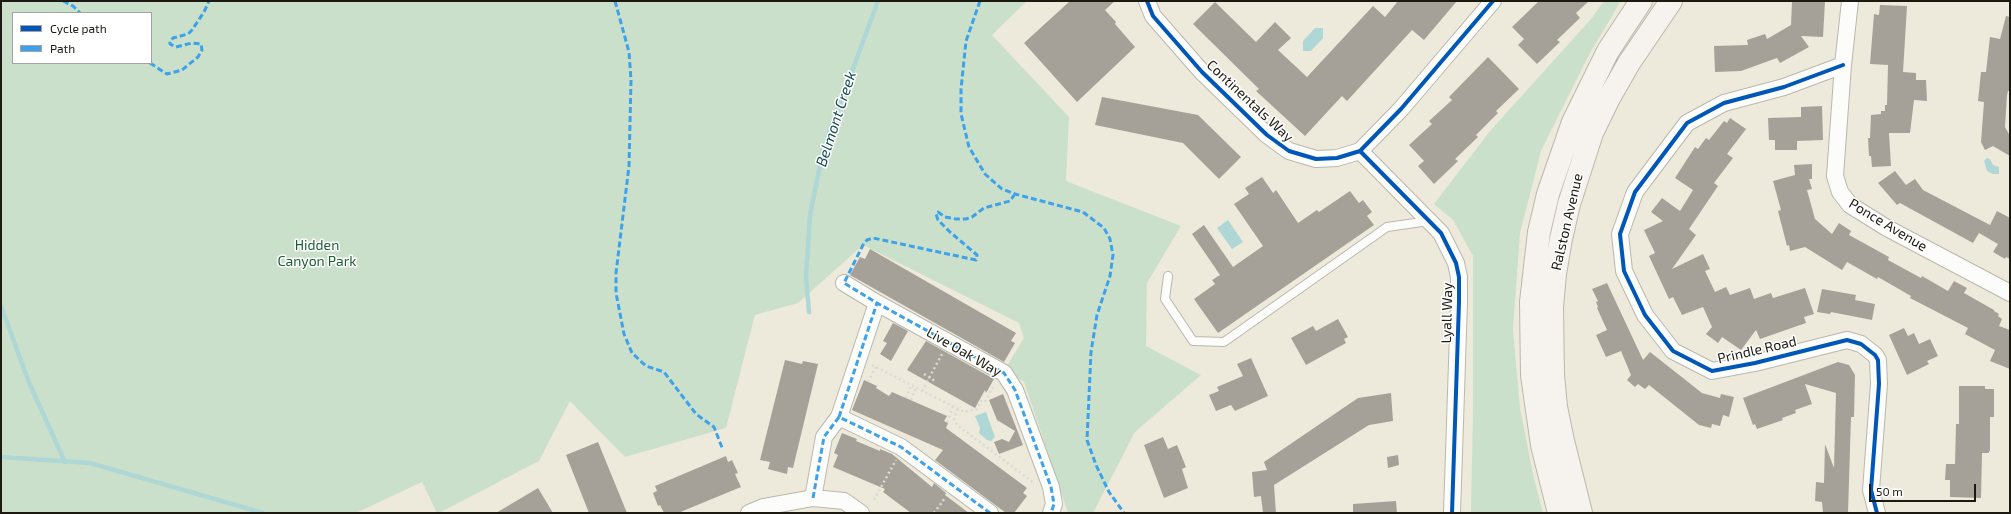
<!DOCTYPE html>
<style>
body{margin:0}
#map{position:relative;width:2011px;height:514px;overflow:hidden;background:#edeadc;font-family:"Exo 2",sans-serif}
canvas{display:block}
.frame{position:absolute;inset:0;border:2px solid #1b1910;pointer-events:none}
.legend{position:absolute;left:12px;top:12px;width:140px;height:52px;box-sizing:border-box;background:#fff;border:1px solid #a4a39f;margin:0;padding:5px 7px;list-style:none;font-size:12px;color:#1b1910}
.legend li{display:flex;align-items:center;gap:8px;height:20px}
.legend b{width:20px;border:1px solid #a4a39f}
.scale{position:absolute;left:1869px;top:484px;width:107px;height:18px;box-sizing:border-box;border:2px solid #1b1910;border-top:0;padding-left:5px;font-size:12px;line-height:14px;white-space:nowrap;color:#1b1910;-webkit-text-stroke:3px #fff;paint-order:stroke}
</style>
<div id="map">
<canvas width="2011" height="514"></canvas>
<div class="frame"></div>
<ul class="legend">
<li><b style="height:5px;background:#0057b8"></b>Cycle path</li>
<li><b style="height:5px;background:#3da2ea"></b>Path</li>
</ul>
<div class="scale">50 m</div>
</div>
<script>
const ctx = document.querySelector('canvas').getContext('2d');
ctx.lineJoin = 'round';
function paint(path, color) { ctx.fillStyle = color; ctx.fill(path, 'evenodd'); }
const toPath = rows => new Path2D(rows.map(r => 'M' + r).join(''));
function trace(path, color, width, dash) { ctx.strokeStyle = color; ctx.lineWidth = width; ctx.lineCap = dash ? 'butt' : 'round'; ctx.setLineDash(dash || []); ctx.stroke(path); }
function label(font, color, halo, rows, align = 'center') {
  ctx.font = font + ' "Exo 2",sans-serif'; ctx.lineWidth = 3; ctx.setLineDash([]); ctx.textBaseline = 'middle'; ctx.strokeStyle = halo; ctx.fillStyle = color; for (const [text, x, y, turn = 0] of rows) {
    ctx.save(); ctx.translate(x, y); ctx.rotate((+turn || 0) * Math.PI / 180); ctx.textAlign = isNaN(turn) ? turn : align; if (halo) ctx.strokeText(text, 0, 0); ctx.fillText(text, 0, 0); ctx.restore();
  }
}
paint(toPath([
 [1,1,1027,1,992,35,1069,117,1066,181,1181,226,1147,283,1146,346,1201,375,1135,432,1093,513,1068,513,1024,382,1017,378,1007,366,1024,338,1019,323,863,245,798,303,755,315,726,428,625,457,570,401,539,461,439,513,437,513,422,482,356,513,1,513],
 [13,13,151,13,151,63,13,63],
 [1604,1,1621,1,1590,53,1541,151,1520,233,1513,329,1520,408,1534,479,1543,513,1471,513,1473,408,1473,256,1453,220,1434,204,1490,131,1591,19]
]), '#cbe0ca');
paint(toPath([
 [1315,28,1323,28,1323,38,1311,51,1303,51,1303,41],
 [1987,158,1990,159,1993,165,1999,167,1999,174,1993,174,1987,171,1984,161],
 [1228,220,1243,242,1232,249,1217,228],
 [986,412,995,437,991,441,987,440,979,433,980,428,975,416]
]), '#afd7d6');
trace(toPath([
 [1,306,30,385,65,462],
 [809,312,806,277,810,215,823,150,878,1],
 [1,457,90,463,263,513]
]), '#afd7d6', 4.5);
paint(toPath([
 [1070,1,1115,1,1105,10,1116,22,1115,24,1135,47,1077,102,1024,43],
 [1398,1,1457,1,1424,40,1412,30,1347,101,1342,96,1305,136,1256,91,1259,89,1193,24,1215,2,1256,42,1275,22,1291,38,1278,50,1307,77,1373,6,1385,17],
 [1539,1,1589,1,1576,13,1580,18,1557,40,1560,42,1537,64,1518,45,1524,39,1512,27],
 [1792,1,1825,1,1823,37,1801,36,1809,47,1780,63,1777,58,1741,71,1715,72,1714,46,1748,45,1747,40,1765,34,1767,39,1791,25],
 [1880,5,1907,6,1903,72,1916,73,1916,80,1926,80,1927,101,1914,100,1910,133,1889,133,1891,166,1872,167,1871,156,1869,156,1868,138,1870,138,1871,115,1881,114,1881,111,1885,111,1885,105,1887,105,1888,65,1870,64,1874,14,1879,15],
 [2006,16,2010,17,2010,91,2008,91,2007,95,2005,127,2010,136,2010,156,1993,146,1985,150,1981,142,1984,102,1978,101,1981,72,1986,72,1990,37,2000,39],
 [1488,57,1519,89,1496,111,1498,113,1476,135,1478,137,1455,159,1458,161,1434,184,1418,166,1424,161,1409,145,1432,124,1429,121,1452,100,1449,97],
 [1102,97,1198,115,1241,157,1219,179,1183,143,1095,125],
 [1822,106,1823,140,1797,141,1797,150,1775,150,1775,140,1769,140,1768,118,1801,117,1801,107],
 [1730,118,1746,129,1727,154,1733,158,1714,183,1718,186,1689,229,1696,235,1672,269,1703,254,1710,269,1705,271,1715,292,1726,287,1730,295,1750,288,1754,299,1771,293,1773,298,1805,288,1814,314,1804,317,1806,323,1760,339,1756,330,1741,350,1722,337,1718,343,1706,334,1712,327,1703,307,1682,315,1673,297,1669,299,1649,256,1655,253,1644,230,1663,221,1651,212,1662,198,1680,211,1693,190,1675,178,1695,147,1698,149,1706,138,1709,140,1724,121,1727,123],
 [1812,164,1812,179,1809,179,1812,189,1807,190,1815,219,1832,234,1839,223,1851,231,1849,235,1889,257,1888,260,1921,278,1922,276,1948,291,1954,281,1967,288,1964,293,1994,310,1994,311,1999,314,1998,316,2002,319,1999,326,2010,330,2010,369,1990,361,1995,350,1965,334,1968,328,1910,298,1911,296,1878,277,1877,279,1847,262,1842,270,1805,247,1790,251,1789,245,1787,246,1778,211,1781,210,1773,181,1795,175,1794,165],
 [1895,171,1906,185,1915,179,1923,190,1990,225,1997,211,2010,218,2010,259,2006,257,2005,259,1993,252,1998,244,1979,233,1973,243,1900,203,1897,205,1878,183],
 [1262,177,1273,193,1276,190,1298,223,1317,210,1319,212,1350,191,1359,203,1363,200,1372,212,1367,216,1374,225,1218,333,1194,299,1215,284,1212,280,1220,275,1192,234,1204,225,1233,267,1263,246,1234,204,1249,194,1245,188],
 [870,249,1016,333,1011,341,1015,343,1004,362,850,275,860,257,865,259],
 [1607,283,1643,360,1650,352,1702,393,1720,398,1721,394,1734,397,1729,417,1723,415,1720,426,1712,424,1711,428,1699,425,1649,385,1645,389,1638,384,1635,387,1627,380,1631,375,1621,351,1606,357,1596,335,1607,330,1597,308,1598,307,1596,302,1598,301,1592,289],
 [1822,289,1856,295,1855,300,1875,304,1872,320,1831,312,1830,314,1817,312],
 [1338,319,1348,337,1344,339,1346,343,1306,365,1291,338,1313,326,1316,331],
 [893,323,908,331,891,361,880,354,887,343,883,341],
 [1904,328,1908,336,1914,333,1919,344,1930,339,1938,356,1927,361,1929,364,1907,375,1889,335],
 [926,341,994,379,986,393,985,390,975,408,907,370],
 [1251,358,1268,396,1235,411,1231,405,1216,411,1209,395,1219,391,1217,387,1243,376,1237,364],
 [785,360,802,364,803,361,818,364,793,468,788,467,787,474,768,469,770,462,760,460],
 [1838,362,1849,365,1855,375,1854,417,1851,417,1848,513,1823,513,1822,502,1815,501,1816,482,1824,483,1825,444,1834,468,1836,393,1805,384,1812,404,1795,410,1796,413,1782,418,1783,420,1757,429,1755,424,1753,425,1743,398],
 [864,380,877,386,876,388,889,396,892,392,947,416,944,421,948,423,946,428,1027,488,1023,493,1027,496,1014,513,1006,513,935,460,943,450,852,410],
 [1959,386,1985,386,1985,389,1994,389,1994,417,1990,417,1990,451,1989,451,1989,453,1982,453,1981,498,1950,497,1950,480,1945,480,1946,464,1955,464,1956,424,1959,424],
 [1391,393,1393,421,1369,425,1274,485,1276,513,1263,513,1261,496,1254,497,1252,472,1267,470,1264,462,1358,398],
 [1003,394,1023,445,999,454,994,442,1002,439,1009,442,1015,431,997,420,989,400],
 [842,433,857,439,856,441,880,451,880,449,892,454,932,487,934,483,946,493,945,495,969,513,911,513,883,492,885,489,833,467,838,455,834,453],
 [1163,437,1168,449,1177,445,1186,467,1182,469,1188,488,1164,498,1144,445],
 [598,442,627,513,589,513,566,455],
 [1398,455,1399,465,1388,468,1387,457],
 [726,456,728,462,732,460,738,473,735,474,741,487,678,513,664,513,660,505,658,506,653,493,657,491,655,486],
 [538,488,553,513,496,513],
 [1396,501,1397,513,1353,513,1353,504]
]), '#a6a198');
const service = toPath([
 [1168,276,1165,299,1193,341,1224,342,1387,227,1429,221]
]);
const minor = toPath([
 [1147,1,1153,16,1202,72,1267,135,1289,151,1316,159,1337,158,1360,151,1401,109,1493,1],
 [1850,1,1843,65,1835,176,1840,192,1850,205,1887,228,2010,293],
 [1843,65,1784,87,1724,103,1687,123,1635,192,1620,234,1624,271,1645,315,1673,351,1712,371,1755,363,1847,340,1861,344,1875,355,1878,360,1879,384,1871,490,1877,513],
 [1360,151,1441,233,1456,263,1459,277,1459,302,1452,513],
 [844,283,877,303,1004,373,1015,390,1051,487,1054,504,1051,513],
 [839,417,877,303],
 [813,498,824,437,839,417,901,447,990,513],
 [749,513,763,507,813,498,844,501,861,513]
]);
const secondary = toPath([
 [1559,513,1542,445,1532,375,1531,302,1539,232,1548,194,1573,122,1608,51,1641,1],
 [1581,513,1563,441,1556,407,1553,375,1552,307,1555,274,1561,239,1569,204,1592,133,1609,98,1629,63,1671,1]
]);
trace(service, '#bab8ad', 10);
trace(minor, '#bab8ad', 18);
trace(secondary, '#bab8ad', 24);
trace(toPath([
 [872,365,964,412,977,409,981,401,985,402,993,387],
 [924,374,935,381],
 [868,382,876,366],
 [922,391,942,354],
 [906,398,911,386],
 [911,400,916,388],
 [958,409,954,419,957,425,1034,483],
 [947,422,953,406],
 [874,500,896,460],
 [934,513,945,498]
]), '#dadad5', 2.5, [2, 3]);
trace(service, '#fcfcfa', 8);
trace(minor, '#fcfcfa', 16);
trace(secondary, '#f6f2ee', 22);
trace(toPath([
 [63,1,73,6,80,13],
 [615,1,629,52,631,80,629,166,616,273,616,293,624,334,632,353,646,366,664,372,696,414,714,427,723,450],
 [980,1,966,41,961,89,961,114,969,147,985,174,1002,189,1015,194,1083,212,1104,228,1110,239,1113,255,1110,276,1097,315,1091,352,1087,440,1096,465,1109,492,1124,513],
 [150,63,167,74,182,70,198,57,202,50,201,44,192,43,176,47,170,44,170,41,173,38,188,34,192,30,204,12,209,1],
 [1015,194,1010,201,984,208,972,217,966,219,956,219,945,217,938,212,936,214,938,220,950,232,977,255,976,260,873,238,867,240,863,245,844,283,877,303,1004,373,1015,390,1051,487,1054,504,1051,513],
 [839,417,877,303],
 [813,498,824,437,839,417,901,447,990,513]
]), '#3da2ea', 3, [6, 3]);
trace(toPath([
 [1147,1,1153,16,1202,72,1267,135,1289,151,1316,159,1337,158,1360,151,1401,109,1493,1],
 [1843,65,1784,87,1724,103,1687,123,1635,192,1620,234,1624,271,1645,315,1673,351,1712,371,1755,363,1847,340,1861,344,1875,355,1878,360,1879,384,1871,490,1877,513],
 [1360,151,1441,233,1456,263,1459,277,1459,302,1452,513]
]), '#0057b8', 4);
label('14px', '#1b1910', '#fff', [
 ["Continentals Way",1250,101,43],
 ["Ralston Avenue",1567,222,-77],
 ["Ponce Avenue",1888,225,31],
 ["Lyall Way",1447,313,-89],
 ["Prindle Road",1757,350,-13],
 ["Live Oak Way",964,352,30]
]);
label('14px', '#1d5c36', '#fff', [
 ["Hidden",317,245],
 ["Canyon Park",317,261]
]);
label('italic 15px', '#164b4f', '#fff', [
 ["Belmont Creek",836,119,-72]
]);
</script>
